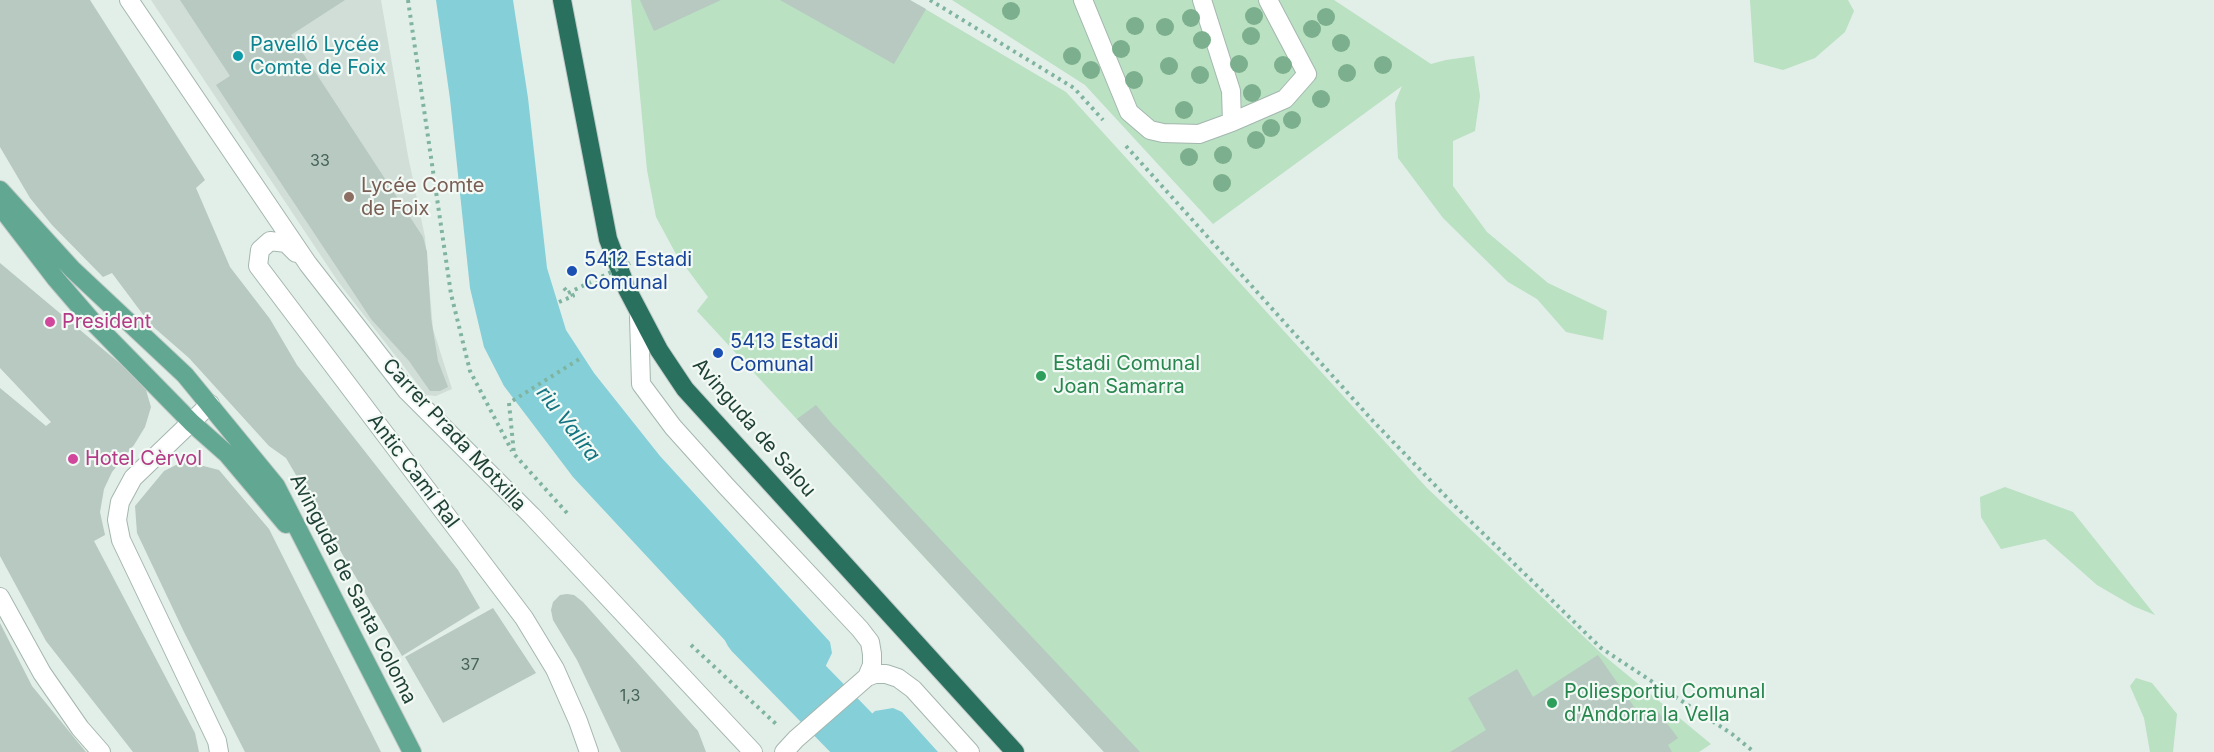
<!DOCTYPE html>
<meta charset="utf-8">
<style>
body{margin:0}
canvas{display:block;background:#e2eee8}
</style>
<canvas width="2214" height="752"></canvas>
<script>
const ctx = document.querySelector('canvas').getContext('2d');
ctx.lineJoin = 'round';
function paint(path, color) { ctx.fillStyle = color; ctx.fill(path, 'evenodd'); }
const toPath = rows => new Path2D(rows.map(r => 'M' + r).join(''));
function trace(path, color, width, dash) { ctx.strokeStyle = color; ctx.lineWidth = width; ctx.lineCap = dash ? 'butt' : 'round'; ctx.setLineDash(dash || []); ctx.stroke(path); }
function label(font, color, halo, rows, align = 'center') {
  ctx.font = font + ' Inter,sans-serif'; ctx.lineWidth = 4.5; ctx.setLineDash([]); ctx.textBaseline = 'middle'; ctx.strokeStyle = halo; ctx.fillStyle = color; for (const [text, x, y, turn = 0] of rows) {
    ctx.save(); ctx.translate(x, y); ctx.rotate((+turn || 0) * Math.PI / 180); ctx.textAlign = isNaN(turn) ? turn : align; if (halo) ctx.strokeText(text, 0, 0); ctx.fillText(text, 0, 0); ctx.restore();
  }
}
paint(toPath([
 [151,0,381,0,408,156,425,237,433,329,452,389,436,396,426,395,339,283]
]), '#d0ded7');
paint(toPath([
 [631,0,910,0,1066,92,1427,488,1602,654,1711,744,1699,752,1104,752,697,311,708,297,676,254,656,217,647,170],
 [952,0,1334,0,1431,64,1446,60,1474,56,1480,96,1475,131,1453,141,1453,186,1487,232,1548,283,1607,311,1603,340,1566,332,1537,299,1508,282,1443,218,1398,158,1395,103,1402,86,1213,224,1085,85],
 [1750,0,1848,0,1854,11,1845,32,1815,58,1783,70,1754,62],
 [2005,487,2073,512,2155,615,2133,606,2097,585,2045,539,2001,549,1981,517,1980,497],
 [2136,678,2152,683,2177,714,2173,752,2150,752,2144,718,2130,686]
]), '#b9e1c2');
paint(toPath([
 [436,0,513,0,528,98,547,268,566,330,594,373,660,456,830,642,832,653,817,684,796,694,782,695,772,691,573,477,504,386,484,347,470,288,450,99],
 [893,708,902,712,938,752,839,752,843,741,875,711]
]), '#85cfd8');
trace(toPath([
 [752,631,870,752]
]), '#85cfd8', 57);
paint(toPath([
 [0,0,90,0,205,180,196,188,230,267,270,319,297,365,458,570,480,608,402,656,286,458,269,446,189,358,150,324,112,273,103,277,52,225,30,198,0,147],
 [180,0,345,0,291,35,423,237,427,252,431,318,438,361,448,387,440,391,430,391,409,361,371,319,216,85,230,76],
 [640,0,721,0,654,31],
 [780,0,910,0,926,9,894,64],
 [0,263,129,371,146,390,151,407,145,427,134,445,112,472,104,489,100,512,105,535,94,541,195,733,199,752,133,752,46,641,0,556,0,388,46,426,51,422,0,368],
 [816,405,832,424,1140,752,1104,752,797,419],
 [184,461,219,470,269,529,381,752,245,752,184,632,137,533,135,506,164,471],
 [567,594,574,595,583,602,698,731,706,752,621,752,577,660,553,620,551,610,553,602,560,595],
 [493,608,536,673,443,723,405,657],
 [0,623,32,686,86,752,0,752],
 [1598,655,1641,717,1656,709,1678,738,1668,745,1672,752,1450,752,1486,730,1468,698,1517,669,1533,697]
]), '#b7c9c1');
const minor = toPath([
 [129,0,308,264,407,391,532,516,753,752],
 [1083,0,1129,112,1150,130,1163,133,1199,134,1232,122,1231,91,1202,0],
 [1232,122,1285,99,1307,74,1268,0],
 [296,253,286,243,270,241,260,250,258,266,524,618,555,669,578,721,589,752],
 [639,317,641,384,673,427,726,486,860,629,870,642,872,654,872,665,867,677],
 [210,404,133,478,120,502,117,520,121,540,217,741,219,752],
 [0,597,42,673,80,728,101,752],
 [784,752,796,739,867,677,875,674,886,674,898,678,913,689,970,752]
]);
const major = toPath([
 [0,190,72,269,185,375,276,486,412,752],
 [0,206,56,279,93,322,192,423,227,454,286,524]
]);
const highway = toPath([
 [562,0,608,239,627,289,659,350,685,389,1015,752]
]);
trace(minor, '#a4b7af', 20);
trace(major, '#c1cac7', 20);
trace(highway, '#c1cac7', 20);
trace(toPath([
 [408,0,451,294,470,371,512,451],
 [930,0,1074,88,1103,120],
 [1126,146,1373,421,1458,509,1601,648,1732,734,1754,752],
 [564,288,568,293],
 [559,302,573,296,571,292],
 [567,513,514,454,509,403,581,358],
 [691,645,776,724]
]), '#7fb4a1', 4, [3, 4.5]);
trace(minor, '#fff', 18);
trace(major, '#62a792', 18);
trace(highway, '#29705e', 18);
trace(toPath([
 [568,293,630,263]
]), '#7fb4a1', 4, [3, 4.5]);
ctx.fillStyle = '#7baf8d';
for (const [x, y] of [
 [1011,11],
 [1254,16],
 [1326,17],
 [1191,18],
 [1135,26],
 [1165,27],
 [1312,29],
 [1251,36],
 [1202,40],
 [1341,43],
 [1121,49],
 [1072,56],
 [1239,64],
 [1283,65],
 [1383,65],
 [1169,66],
 [1091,70],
 [1347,73],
 [1200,75],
 [1134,80],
 [1252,93],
 [1321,99],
 [1184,110],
 [1292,120],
 [1271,128],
 [1256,140],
 [1223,155],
 [1189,157],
 [1222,183]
]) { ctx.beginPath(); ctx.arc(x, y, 9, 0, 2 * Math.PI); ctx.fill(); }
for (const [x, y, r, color] of [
 [238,56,6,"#0f9aa8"],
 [349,197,6,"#8d6e63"],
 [572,271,6,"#1a4fb4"],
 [50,322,6,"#d1479c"],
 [718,353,6,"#1a4fb4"],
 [1041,376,6,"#2e9e5b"],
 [73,459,6,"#d1479c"],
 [1552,703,6,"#2e9e5b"]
]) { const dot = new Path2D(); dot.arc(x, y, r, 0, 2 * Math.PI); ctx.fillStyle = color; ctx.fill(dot); trace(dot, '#f3faf6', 2); }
label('16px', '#466359', null, [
 ["33",320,161],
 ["37",470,665],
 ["1,3",630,696]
]);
label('20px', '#0d838f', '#f3faf6', [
 ["Pavelló Lycée",250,45],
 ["Comte de Foix",250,68]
], 'left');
label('20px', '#785e54', '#f3faf6', [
 ["Lycée Comte",361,186],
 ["de Foix",361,209]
], 'left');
label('20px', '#164399', '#f3faf6', [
 ["5412 Estadi",584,260],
 ["Comunal",584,283],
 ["5413 Estadi",730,342],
 ["Comunal",730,365]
], 'left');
label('20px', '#b23c85', '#f3faf6', [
 ["President",62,322],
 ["Hotel Cèrvol",85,459]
], 'left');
label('20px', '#27864d', '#f3faf6', [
 ["Estadi Comunal",1053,364],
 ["Joan Samarra",1053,387],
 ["Poliesportiu Comunal",1564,692],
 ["d'Andorra la Vella",1564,715]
], 'left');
label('20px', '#204136', '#f3faf6', [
 ["Avinguda de Salou",754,428,49],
 ["Carrer Prada Motxilla",454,435,47],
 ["Antic Camí Ral",413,471,53],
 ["Avinguda de Santa Coloma",353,589,63]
]);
label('italic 21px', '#147582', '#f3faf6', [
 ["riu Valira",568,424,52]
]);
</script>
